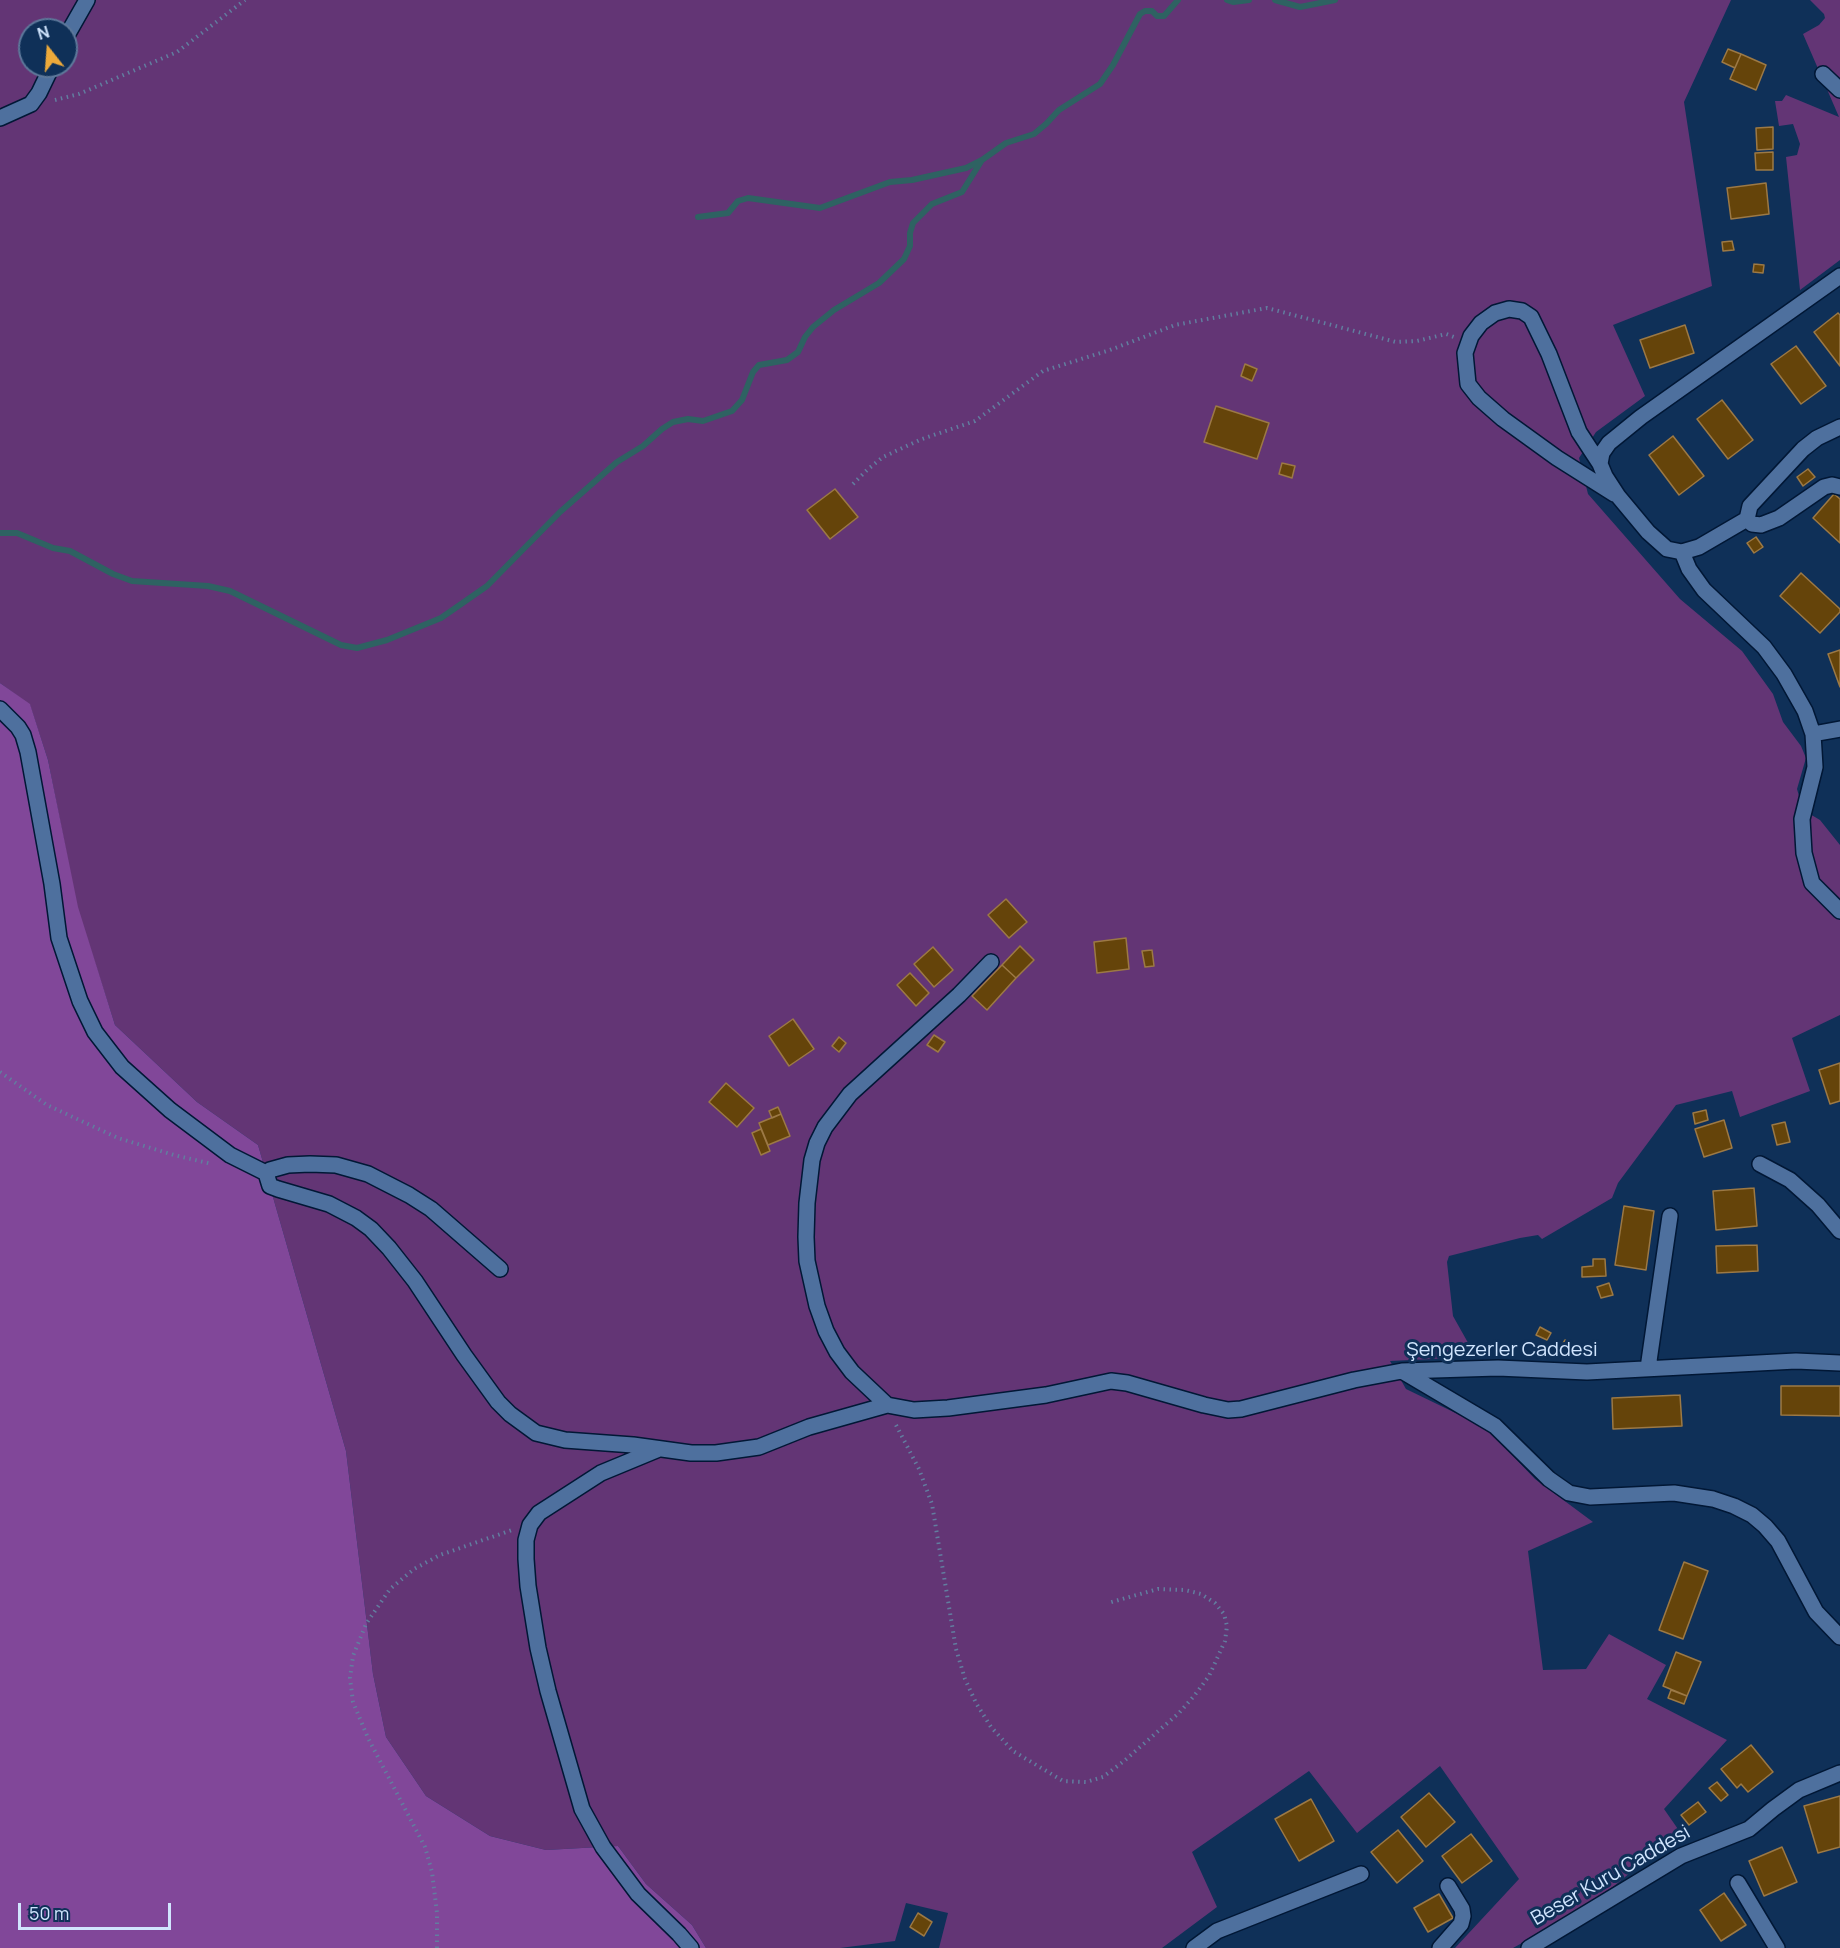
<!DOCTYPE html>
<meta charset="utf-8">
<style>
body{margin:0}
#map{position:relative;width:1840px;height:1948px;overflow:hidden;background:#0f3058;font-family:Manrope,sans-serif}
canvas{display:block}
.north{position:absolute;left:18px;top:18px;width:60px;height:60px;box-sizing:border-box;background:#0f3058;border:2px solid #5d789a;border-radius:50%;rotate:343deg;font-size:16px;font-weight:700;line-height:24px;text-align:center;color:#d1e5fe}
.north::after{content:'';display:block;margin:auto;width:21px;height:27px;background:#eca93a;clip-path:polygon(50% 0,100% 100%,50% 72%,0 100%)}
.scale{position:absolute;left:18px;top:1903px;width:153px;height:27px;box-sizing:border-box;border:3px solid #d1e5fe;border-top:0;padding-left:8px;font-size:18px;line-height:21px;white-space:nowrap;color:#d1e5fe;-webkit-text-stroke:4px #0f3058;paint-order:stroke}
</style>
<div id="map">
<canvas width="1840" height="1948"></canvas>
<div class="north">N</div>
<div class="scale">50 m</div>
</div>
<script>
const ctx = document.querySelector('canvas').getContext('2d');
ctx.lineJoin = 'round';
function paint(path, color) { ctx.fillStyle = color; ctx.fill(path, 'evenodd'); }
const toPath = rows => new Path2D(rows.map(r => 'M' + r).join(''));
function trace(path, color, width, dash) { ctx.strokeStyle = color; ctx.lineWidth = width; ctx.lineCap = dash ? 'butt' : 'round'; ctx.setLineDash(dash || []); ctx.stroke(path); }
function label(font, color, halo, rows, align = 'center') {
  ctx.font = font + ' Manrope,sans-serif'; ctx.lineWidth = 6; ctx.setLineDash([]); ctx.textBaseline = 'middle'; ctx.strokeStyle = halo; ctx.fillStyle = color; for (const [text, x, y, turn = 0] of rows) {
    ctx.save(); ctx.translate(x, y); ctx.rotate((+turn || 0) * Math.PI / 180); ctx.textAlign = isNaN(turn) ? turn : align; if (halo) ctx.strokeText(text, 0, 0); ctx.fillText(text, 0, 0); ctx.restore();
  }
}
paint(toPath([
 [0,0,1731,0,1684,102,1712,286,1613,325,1645,396,1596,432,1579,458,1588,494,1680,599,1742,651,1773,694,1783,722,1801,746,1806,758,1797,789,1803,810,1820,820,1840,845,1840,1015,1792,1038,1810,1091,1740,1117,1732,1091,1676,1105,1618,1183,1612,1198,1542,1239,1538,1235,1520,1238,1449,1256,1447,1262,1453,1316,1476,1357,1390,1361,1406,1389,1470,1420,1492,1434,1535,1479,1593,1522,1528,1551,1543,1670,1586,1669,1609,1634,1666,1665,1647,1699,1727,1740,1664,1809,1680,1832,1614,1886,1549,1928,1513,1948,1455,1948,1519,1879,1440,1766,1357,1833,1309,1771,1192,1852,1217,1907,1162,1948,939,1948,948,1913,906,1903,895,1941,840,1948,706,1948,692,1925,646,1884,618,1846,546,1850,490,1836,426,1796,386,1737,373,1674,346,1451,258,1145,197,1102,115,1025,77,907,48,760,30,705,0,683],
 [30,30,66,30,66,66,30,66],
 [1810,0,1840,0,1840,260,1800,290,1786,157,1797,155,1800,144,1793,124,1779,126,1775,101,1782,101,1786,95,1839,117,1803,34,1819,25,1825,18,1824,14]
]), '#633575');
paint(toPath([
 [0,683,30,704,48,760,78,907,115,1025,197,1102,258,1145,346,1451,373,1674,386,1737,426,1796,490,1836,546,1850,618,1846,646,1884,692,1925,706,1948,0,1948]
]), '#814799');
trace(toPath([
 [1227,0,1233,2,1249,0],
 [1275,0,1300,7,1335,0],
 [698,217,728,213,738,201,748,198,820,208,890,182,912,180,966,168,982,160,1006,143,1034,134,1046,124,1059,110,1100,84,1113,65,1140,14,1145,11,1152,11,1157,16,1164,16,1178,0],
 [0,533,17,533,53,548,70,551,113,574,132,581,208,586,230,591,341,645,357,648,387,640,441,618,487,586,560,512,617,462,643,446,662,429,673,422,688,419,703,421,732,411,742,400,753,372,759,365,787,360,798,352,805,337,813,327,834,310,879,283,904,259,910,246,910,233,913,223,932,204,962,192,982,160]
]), '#2e6262', 6);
const building = toPath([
 [1728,49,1741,54,1735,68,1722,62,1728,49],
 [1741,54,1766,65,1756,90,1730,79,1741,54],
 [1773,127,1773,149,1757,150,1756,128,1773,127],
 [1773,152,1773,170,1756,170,1755,153,1773,152],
 [1766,183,1769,214,1731,219,1727,188,1766,183],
 [1732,241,1734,250,1723,251,1722,242,1732,241],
 [1754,264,1764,265,1763,273,1753,272,1754,264],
 [1838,313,1840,315,1840,366,1814,332,1838,313],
 [1685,325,1694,353,1650,368,1640,340,1685,325],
 [1796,346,1826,386,1801,404,1771,364,1796,346],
 [1245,364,1257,369,1252,381,1241,376,1245,364],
 [1722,400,1753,440,1728,459,1697,419,1722,400],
 [1216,406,1269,423,1257,459,1204,442,1216,406],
 [1673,436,1704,476,1679,495,1649,455,1673,436],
 [1282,463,1295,466,1292,478,1279,474,1282,463],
 [1808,469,1815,477,1803,486,1797,477,1808,469],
 [835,489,858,517,830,539,807,510,835,489],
 [1834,494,1840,499,1840,543,1813,518,1834,494],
 [1756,537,1763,547,1754,553,1747,543,1756,537],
 [1801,573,1840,609,1840,612,1820,633,1780,596,1801,573],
 [1840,650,1840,687,1828,654,1840,650],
 [1006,899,1027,922,1009,938,988,915,1006,899],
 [1126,938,1129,969,1097,973,1094,942,1126,938],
 [1020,946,1034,960,1016,978,1002,965,1020,946],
 [933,947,953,970,934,987,914,964,933,947],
 [1152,950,1154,966,1145,967,1142,951,1152,950],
 [1002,965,1016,978,987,1010,972,996,1002,965],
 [910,973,929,993,916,1006,897,985,910,973],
 [793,1019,814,1049,789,1066,769,1036,793,1019],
 [934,1035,945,1042,938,1052,927,1045,934,1035],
 [839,1037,846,1043,839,1052,832,1046,839,1037],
 [1840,1063,1840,1101,1830,1104,1819,1070,1840,1063],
 [726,1083,754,1108,737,1127,709,1102,726,1083],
 [778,1107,781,1114,772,1118,769,1111,778,1107],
 [1706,1110,1708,1120,1695,1124,1693,1113,1706,1110],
 [781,1114,790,1136,768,1145,759,1123,781,1114],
 [1724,1120,1732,1148,1704,1157,1695,1129,1724,1120],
 [1785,1122,1790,1142,1777,1145,1772,1125,1785,1122],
 [761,1129,770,1151,761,1155,752,1133,761,1129],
 [1754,1188,1757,1226,1716,1230,1713,1191,1754,1188],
 [1624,1206,1654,1211,1646,1270,1615,1265,1624,1206],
 [1757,1245,1758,1271,1717,1273,1716,1246,1757,1245],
 [1593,1259,1605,1259,1606,1276,1582,1277,1582,1267,1593,1266,1593,1259],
 [1609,1283,1613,1295,1601,1298,1597,1287,1609,1283],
 [1540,1327,1551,1333,1547,1340,1536,1335,1540,1327],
 [1565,1340,1572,1344,1569,1349,1562,1345,1565,1340],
 [1781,1386,1840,1386,1840,1416,1781,1415,1781,1386],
 [1680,1395,1682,1426,1613,1429,1612,1398,1680,1395],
 [1684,1562,1708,1571,1683,1639,1659,1630,1684,1562],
 [1676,1652,1701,1662,1687,1696,1663,1686,1676,1652],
 [1671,1690,1687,1696,1684,1704,1668,1698,1671,1690],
 [1751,1745,1773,1772,1748,1792,1741,1784,1737,1788,1721,1769,1751,1745],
 [1717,1782,1728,1795,1721,1801,1709,1788,1717,1782],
 [1429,1793,1455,1822,1426,1847,1401,1817,1429,1793],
 [1840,1796,1840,1847,1818,1853,1804,1806,1840,1796],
 [1311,1799,1334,1841,1299,1861,1275,1819,1311,1799],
 [1698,1802,1706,1812,1689,1825,1681,1815,1698,1802],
 [1398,1830,1423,1861,1397,1883,1371,1852,1398,1830],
 [1471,1834,1492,1861,1462,1883,1442,1856,1471,1834],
 [1782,1847,1797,1882,1764,1896,1749,1861,1782,1847],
 [1724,1893,1746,1925,1721,1941,1700,1910,1724,1893],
 [1439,1894,1453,1918,1428,1932,1414,1908,1439,1894],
 [918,1913,932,1922,924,1936,910,1927,918,1913]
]);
paint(building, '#65440a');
trace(building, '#9c7945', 1.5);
const minor = toPath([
 [66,37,87,0],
 [1823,74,1840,90],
 [0,118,31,104,39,93,52,66],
 [1600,464,1579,432,1549,354,1531,317,1522,311,1509,309,1495,313,1481,323,1471,336,1465,353,1468,384,1479,398,1503,419,1557,458,1614,494],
 [1747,519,1699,547,1682,552,1667,549,1648,532,1618,496,1605,476,1600,464,1602,453,1609,443,1641,417,1840,276],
 [1747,519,1750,506,1803,449,1817,438,1840,427],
 [1747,519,1752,524,1761,525,1779,518,1824,487,1832,485,1840,487],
 [1682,552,1689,569,1704,590,1764,647,1784,674,1805,711,1813,734,1815,767,1802,819,1804,853,1812,883,1840,911],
 [0,709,18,727,23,735,28,752,52,884,59,938,80,1001,95,1032,122,1067,170,1110,230,1155,266,1173],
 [1813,734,1840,729],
 [1760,1164,1790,1180,1818,1205,1840,1231],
 [500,1269,431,1209,409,1195,368,1174,336,1165,310,1164,288,1165,270,1170,266,1173,270,1186,278,1189,329,1204,356,1218,371,1229,389,1248,415,1281,464,1355,498,1402,510,1414,536,1433,565,1440,633,1445,691,1453,716,1453,759,1447,809,1427,887,1405,914,1410,948,1408,1046,1395,1111,1381,1127,1383,1204,1405,1228,1410,1241,1409,1354,1380,1402,1371,1498,1368,1587,1372,1796,1361,1840,1363],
 [1648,1368,1670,1216],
 [1402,1371,1495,1426,1549,1479,1569,1493,1590,1497,1674,1493,1713,1499,1734,1506,1752,1515,1765,1526,1778,1541,1816,1612,1840,1637],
 [887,1405,852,1372,837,1352,826,1331,817,1306,807,1261,806,1237,807,1203,812,1160,817,1143,825,1127,850,1094,959,995,991,962],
 [659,1449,601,1473,539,1513,530,1525,526,1540,526,1559,528,1586,538,1648,548,1691,582,1809,603,1847,638,1894,679,1934,691,1948],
 [1738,1883,1777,1948],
 [1194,1948,1217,1931,1361,1874],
 [1440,1948,1461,1924,1463,1916,1462,1909,1448,1886],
 [1529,1948,1681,1856,1749,1829,1773,1809,1799,1790,1840,1773]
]);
trace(minor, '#011735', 18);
trace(toPath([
 [55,100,79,94,177,52,245,0],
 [853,484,867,470,883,457,922,439,975,421,1043,371,1110,350,1175,325,1267,308,1396,342,1417,341,1446,334,1454,337],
 [0,1072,47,1105,118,1138,174,1155,212,1164],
 [896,1425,919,1469,932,1504,956,1649,965,1679,976,1703,991,1727,1013,1751,1063,1781,1086,1782,1103,1777,1124,1761,1179,1713,1194,1696,1209,1676,1225,1641,1227,1626,1224,1614,1215,1603,1201,1594,1185,1590,1158,1589,1108,1603],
 [437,1948,437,1913,432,1872,425,1847,368,1738,353,1702,350,1678,353,1656,366,1624,390,1589,414,1569,440,1555,512,1530]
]), '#627d9f', 4, [1.5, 4.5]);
trace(minor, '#4e709e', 15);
label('20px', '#d1e5fe', '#0f3058', [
 ["Şengezerler Caddesi",1502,1350],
 ["Beser Kuru Caddesi",1611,1876,-30]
]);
</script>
